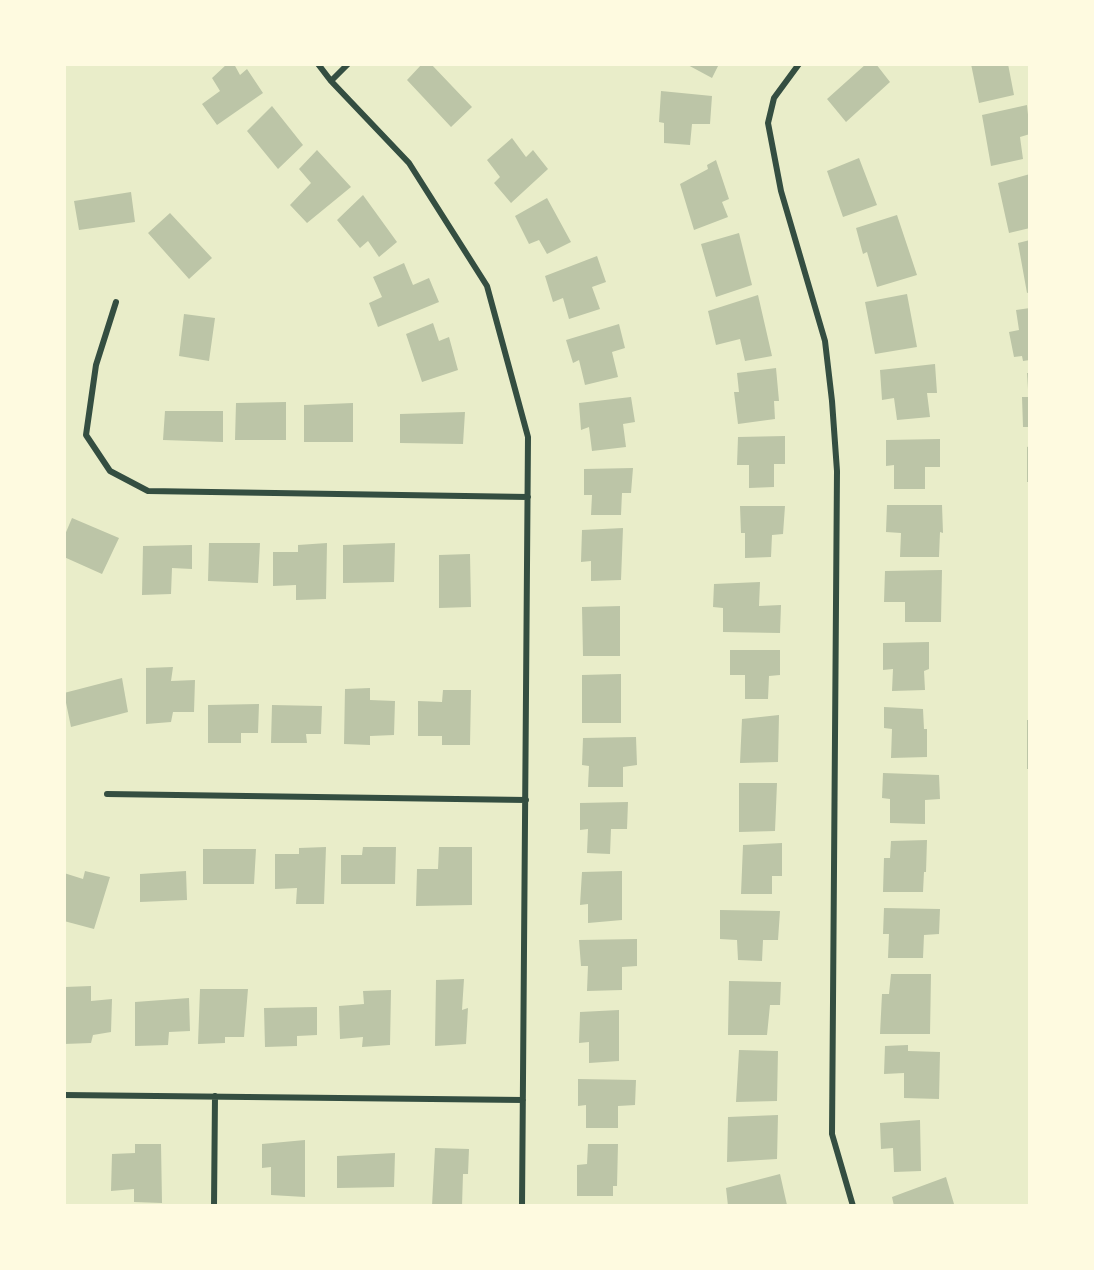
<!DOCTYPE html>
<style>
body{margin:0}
#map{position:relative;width:1094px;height:1270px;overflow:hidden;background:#e9edc9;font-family:"Sofia Sans Condensed",sans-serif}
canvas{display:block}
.frame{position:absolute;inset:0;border:66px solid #fefae0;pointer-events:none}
</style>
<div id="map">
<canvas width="1094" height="1270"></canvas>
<div class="frame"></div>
</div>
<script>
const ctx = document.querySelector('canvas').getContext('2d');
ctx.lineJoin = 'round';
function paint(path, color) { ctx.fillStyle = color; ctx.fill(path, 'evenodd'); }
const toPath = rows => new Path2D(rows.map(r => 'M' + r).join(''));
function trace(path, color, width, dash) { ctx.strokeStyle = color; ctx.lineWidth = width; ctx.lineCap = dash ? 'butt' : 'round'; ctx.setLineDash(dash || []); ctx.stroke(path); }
paint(toPath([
 [227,64,234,64,240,75,247,69,263,93,217,125,202,104,220,91,212,78],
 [422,64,431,64,472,107,451,127,407,80],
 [686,64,719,64,712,78],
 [866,64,876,64,890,82,846,122,827,99],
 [971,64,1008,64,1014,95,979,103],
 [661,91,712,96,710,124,692,124,690,145,664,143,664,123,659,122],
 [1027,105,1030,134,1020,137,1023,159,991,166,982,115],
 [272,106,303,145,278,169,247,131],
 [512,138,526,157,533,150,548,169,511,203,494,183,500,177,487,160],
 [317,150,351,187,307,223,290,205,311,183,299,169],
 [859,158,877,205,843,217,827,171],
 [716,160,729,199,722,202,728,217,694,230,680,184,708,169,707,165],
 [1030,174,1030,228,1009,233,998,183],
 [131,192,135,222,79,230,74,201],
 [363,195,397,242,379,257,368,241,360,248,337,220],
 [547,198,571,242,547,254,539,240,529,244,515,216],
 [170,213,212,258,189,279,148,233],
 [897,215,917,275,877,287,867,252,863,254,856,228],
 [739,233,752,285,716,297,701,244],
 [1030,240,1030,292,1027,293,1018,243],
 [597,256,606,282,592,287,600,309,569,319,563,298,553,302,545,276],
 [404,263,413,285,429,278,439,302,378,327,369,303,382,297,373,277],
 [907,294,917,347,875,354,865,302],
 [758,295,772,356,745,361,740,339,716,345,708,311],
 [1030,308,1030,360,1023,361,1022,356,1014,357,1009,332,1019,330,1016,310],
 [184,314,215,318,209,361,179,356],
 [433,323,439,341,449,337,458,370,422,382,406,334],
 [619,324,625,348,612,352,618,377,585,385,579,360,573,363,566,340],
 [935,364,937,393,927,393,930,417,897,420,894,398,882,400,880,370],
 [776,368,779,401,774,401,775,419,738,424,734,392,739,392,737,373],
 [1027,373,1030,373,1030,389,1028,389],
 [631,397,635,422,623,424,626,447,592,451,589,427,581,430,579,403],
 [1022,397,1030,397,1030,427,1023,427],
 [286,402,286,440,235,440,236,403],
 [353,403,353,442,304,442,304,405],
 [165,411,223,411,223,442,163,440],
 [465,412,463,444,400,443,400,414],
 [785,436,785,464,774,464,774,487,749,488,749,465,737,465,738,437],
 [940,439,940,467,925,467,925,489,894,489,894,465,886,466,886,440],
 [1030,446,1030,482,1027,482,1027,447],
 [633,468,631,493,622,493,621,515,591,515,592,495,584,495,584,469],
 [887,505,942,505,943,533,940,532,939,557,900,557,901,533,886,532],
 [740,506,785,506,783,534,772,535,771,557,745,558,745,533,741,533],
 [72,518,119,538,102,574,64,557,64,537],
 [623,528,621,580,591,581,591,561,581,562,582,530],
 [209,543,260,543,258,583,208,581],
 [327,543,326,599,296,600,296,585,273,586,273,552,298,552,298,545],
 [395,543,394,582,343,583,343,545],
 [192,545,192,569,172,568,171,594,142,595,143,546],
 [470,554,471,607,439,608,439,555],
 [942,570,941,622,905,622,905,602,884,602,885,571],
 [760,582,759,606,781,605,780,633,723,632,723,608,713,607,714,584],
 [620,606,620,656,583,656,582,607],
 [929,642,929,669,924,671,925,690,892,691,893,669,883,670,883,643],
 [730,650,780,650,780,675,769,676,768,699,745,699,745,675,730,675],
 [173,667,171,681,195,680,194,712,173,712,171,722,146,724,146,668],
 [621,674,621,723,582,723,582,675],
 [122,678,128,712,71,727,64,693],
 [370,688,370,700,395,701,394,735,370,736,370,745,344,744,345,689],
 [443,690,471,690,470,745,442,745,442,736,418,736,418,701,442,702],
 [259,704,258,733,241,733,241,743,208,743,208,705],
 [272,705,322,706,321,734,306,734,307,743,271,743],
 [884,707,923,709,924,729,927,729,927,757,891,758,892,729,884,728],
 [779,715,778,762,740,763,742,719],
 [1027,720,1030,720,1030,769,1027,769],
 [636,737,637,765,623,767,623,787,588,787,589,766,582,765,583,738],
 [883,773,939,775,940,799,925,800,925,824,890,823,890,799,882,798],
 [739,783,777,783,775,831,739,832],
 [628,802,627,829,611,829,610,854,587,853,588,829,580,830,580,803],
 [927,840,926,872,924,872,923,892,883,892,884,858,890,858,891,841],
 [782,843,782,876,772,876,772,894,741,894,743,845],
 [326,847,324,904,296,904,297,888,275,889,275,854,299,854,299,848],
 [363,847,396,847,395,884,341,884,341,855,362,855],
 [439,847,472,847,472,905,416,906,417,869,438,869],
 [203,849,256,849,254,884,203,884],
 [85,871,110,877,94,929,64,921,64,873,83,879],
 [186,871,187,900,140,902,140,874],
 [622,871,622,920,588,923,588,904,580,905,582,872],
 [884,908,940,909,939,934,924,935,923,958,888,958,889,934,883,934],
 [720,910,780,911,778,940,763,940,762,961,738,960,737,940,720,939],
 [637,939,637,966,622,967,622,990,587,991,588,966,581,966,579,940],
 [891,974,931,974,930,1034,880,1034,882,994,889,994],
 [464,979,462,1010,468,1008,466,1044,435,1046,436,980],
 [729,981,781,982,780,1005,770,1005,767,1035,728,1035],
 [91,986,91,1001,112,999,111,1032,93,1035,91,1043,64,1044,65,987],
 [200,989,248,989,244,1037,225,1037,225,1043,198,1044],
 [391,990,390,1045,362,1047,363,1037,340,1039,339,1006,364,1004,363,991],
 [189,998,190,1031,169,1032,168,1045,135,1046,135,1002],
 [317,1007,317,1035,297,1036,297,1046,265,1047,264,1008],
 [619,1010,619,1061,589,1063,589,1042,579,1043,580,1012],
 [908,1045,908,1051,940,1052,939,1099,904,1098,904,1073,884,1074,885,1046],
 [739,1050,778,1051,777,1101,736,1102],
 [578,1079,636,1080,635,1105,618,1106,618,1128,586,1128,586,1105,578,1106],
 [778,1115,777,1159,727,1162,728,1117],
 [920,1120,921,1171,894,1172,893,1148,881,1149,880,1123],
 [305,1140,305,1197,271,1195,271,1167,262,1168,262,1144],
 [135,1144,161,1144,162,1203,134,1202,134,1189,111,1191,112,1154,135,1153],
 [588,1144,618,1144,617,1186,613,1186,613,1196,577,1196,577,1165,587,1164],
 [435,1148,469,1149,468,1174,463,1174,462,1206,432,1206],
 [395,1153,394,1187,337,1188,337,1156],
 [780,1174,787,1205,728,1206,726,1188],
 [946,1177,954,1204,894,1206,892,1197]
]), '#bcc5a7');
trace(toPath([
 [318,64,331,81,409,163,487,286,528,437,522,1206],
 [799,64,774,98,768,123,781,191,825,341,832,401,837,471,832,1134,853,1206],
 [331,81,348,64],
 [116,302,96,365,86,435,110,471,148,491,528,497],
 [107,794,526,800],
 [64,1095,523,1100],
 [214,1206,215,1096]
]), '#344e41', 6);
</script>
